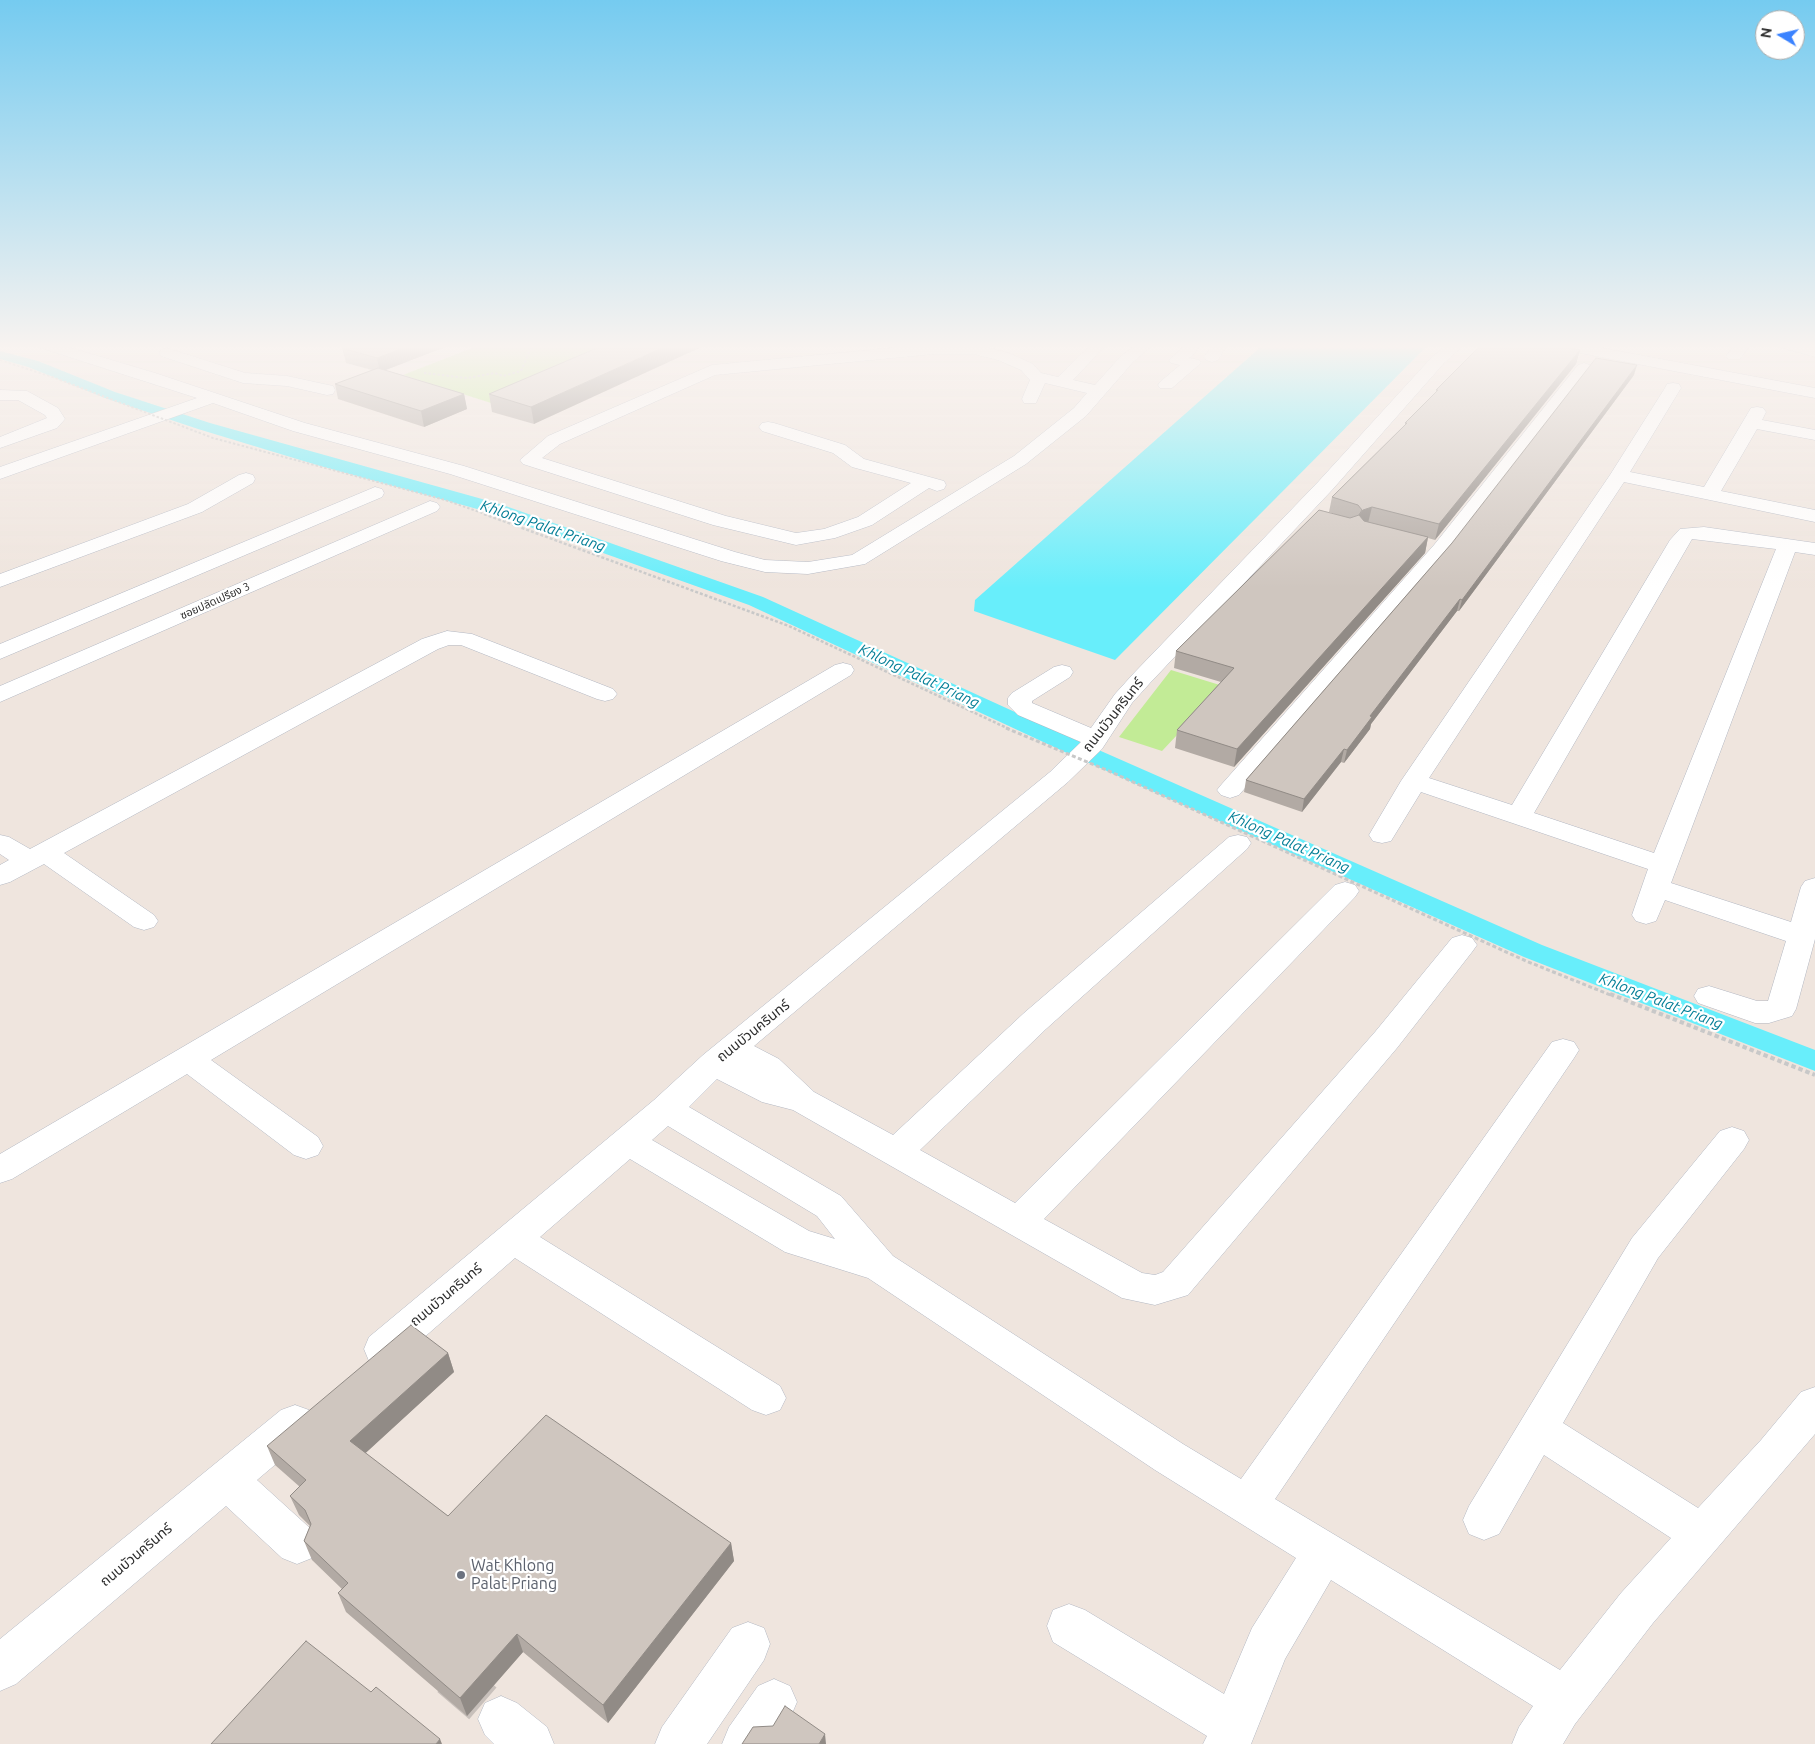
<!DOCTYPE html>
<meta charset="utf-8">
<style>
body{margin:0}
#map{position:relative;width:1815px;height:1744px;overflow:hidden;background:#efe5de;font-family:Ubuntu,sans-serif}
canvas{display:block}
.north{position:absolute;left:1755px;top:10px;width:50px;height:50px;box-sizing:border-box;background:#fff;border:1px solid #ababab;border-radius:50%;rotate:279deg;font-size:14px;font-weight:700;line-height:20px;text-align:center;color:#2d2d2d}
.north::after{content:'';display:block;margin:auto;width:18px;height:22px;background:#3b83ff;clip-path:polygon(50% 0,100% 100%,50% 72%,0 100%)}
</style>
<div id="map">
<canvas width="1815" height="1744"></canvas>
<div class="north">N</div>
</div>
<script>
const ctx = document.querySelector('canvas').getContext('2d');
ctx.lineJoin = 'round';
function paint(path, color) { ctx.fillStyle = color; ctx.fill(path, 'evenodd'); }
const toPath = rows => new Path2D(rows.map(r => 'M' + r).join(''));
function trace(path, color, width, dash) { ctx.strokeStyle = color; ctx.lineWidth = width; ctx.lineCap = dash ? 'butt' : 'round'; ctx.setLineDash(dash || []); ctx.stroke(path); }
function label(font, color, halo, rows, align = 'center') {
  ctx.font = font + ' Ubuntu,"Noto Sans Thai",sans-serif'; ctx.lineWidth = 4.5; ctx.setLineDash([]); ctx.textBaseline = 'middle'; ctx.strokeStyle = halo; ctx.fillStyle = color; for (const [text, x, y, turn = 0] of rows) {
    ctx.save(); ctx.translate(x, y); ctx.rotate((+turn || 0) * Math.PI / 180); ctx.textAlign = isNaN(turn) ? turn : align; if (halo) ctx.strokeText(text, 0, 0); ctx.fillText(text, 0, 0); ctx.restore();
  }
}
paint(toPath([
 [482,344,629,344,491,403,403,375],
 [1171,670,1223,686,1162,751,1119,737]
]), '#c2eb96');
paint(toPath([
 [1264,344,1429,344,1115,660,974,611,975,600]
]), '#68eefb');
paint(toPath([
 [0,351,38,361,115,392,210,423,500,504,763,597,1085,744,1542,945,1815,1050,1815,1071,1524,957,1069,754,749,605,488,512,320,466,198,429,105,398,28,367,0,359,0,351]
]), '#68eefb');
trace(toPath([
 [451,1676,501,1719]
]), '#c8c0bb', 42, [42, 21]);
const minor = toPath([
 [35,344,58,344,155,373,305,423,464,466,735,552,765,560,808,562,852,555,1014,456,1074,408,1087,393,1045,383,1036,403,1024,403,1022,399,1030,380,1021,370,998,360,973,354,934,354,715,375,560,444,542,458,726,516,796,533,824,529,858,517,911,483,852,467,833,453,762,431,759,427,762,423,768,422,774,423,845,445,864,459,944,481,946,485,944,489,937,491,929,488,872,525,835,538,796,545,713,525,523,464,520,460,548,436,712,365,934,344,973,344,1009,353,1033,364,1041,373,1058,377,1092,344,1107,344,1073,380,1095,385,1121,356,1137,344,1154,344,1133,362,1086,416,1026,464,865,564,808,574,765,572,721,561,450,474,293,431,213,403,0,479,0,467,197,398,38,347,35,344],
 [1186,344,1200,344,1196,352,1189,358,1199,360,1201,363,1172,388,1160,388,1158,385,1160,382,1180,365,1171,363,1169,360,1186,344],
 [1213,344,1228,344,1218,360,1212,362,1206,360,1204,357,1213,344],
 [1448,344,1465,344,1444,363,1332,490,1150,683,1132,703,1102,749,1068,782,754,1046,779,1059,814,1092,893,1135,1024,1013,1229,837,1238,835,1247,837,1251,843,1247,849,1046,1029,920,1150,1015,1203,1335,885,1345,882,1355,885,1359,891,1355,897,1044,1219,1142,1273,1155,1275,1163,1272,1375,1032,1452,938,1462,935,1472,938,1477,945,1472,952,1397,1048,1188,1295,1155,1305,1122,1298,793,1110,762,1102,717,1079,689,1107,841,1196,893,1256,1183,1444,1241,1479,1552,1042,1563,1039,1574,1042,1579,1050,1574,1058,1275,1499,1560,1670,1621,1593,1671,1538,1544,1455,1499,1534,1484,1540,1469,1534,1463,1520,1469,1506,1632,1238,1720,1131,1732,1127,1744,1131,1749,1140,1744,1149,1658,1258,1563,1423,1698,1508,1761,1440,1801,1392,1815,1387,1815,1434,1653,1623,1575,1724,1563,1744,1512,1744,1519,1727,1533,1706,1331,1580,1285,1659,1251,1744,1203,1744,1207,1736,1053,1642,1047,1626,1053,1610,1069,1604,1085,1610,1224,1694,1252,1628,1296,1558,1155,1470,868,1278,785,1252,630,1159,540,1237,780,1386,786,1398,780,1410,766,1415,752,1410,515,1258,397,1361,383,1365,369,1361,364,1349,369,1337,654,1100,703,1055,1050,772,1081,742,1018,715,1008,705,1008,698,1012,693,1054,667,1062,665,1070,667,1073,672,1070,677,1032,701,1032,703,1091,728,1115,694,1134,673,1318,482,1432,357,1448,344],
 [668,1126,817,1216,835,1239,809,1231,652,1140,668,1126],
 [1551,344,1581,344,1815,388,1815,398,1559,349,1554,347,1551,344],
 [1735,344,1751,344,1740,359,1728,359,1726,356,1735,344],
 [1776,344,1801,344,1815,347,1815,357,1779,347,1776,344],
 [167,348,245,373,287,376,333,386,335,390,333,394,327,395,287,386,243,383,161,356,159,353,161,350,167,348],
 [1584,363,1590,365,1592,368,1590,371,1448,553,1239,795,1230,798,1221,795,1217,790,1221,785,1434,545,1578,365,1584,363],
 [1673,383,1679,384,1681,388,1630,472,1704,487,1751,408,1757,407,1763,408,1766,412,1762,420,1815,430,1815,440,1757,429,1721,491,1815,510,1815,522,1624,482,1429,778,1512,805,1670,540,1680,529,1704,527,1815,543,1815,555,1795,552,1671,883,1791,922,1801,887,1805,881,1815,878,1815,939,1796,1009,1792,1016,1769,1023,1755,1023,1698,1003,1694,996,1698,989,1709,986,1757,1001,1768,1001,1786,941,1665,900,1656,921,1646,924,1636,921,1632,915,1648,869,1421,792,1391,841,1382,843,1373,841,1369,835,1401,781,1610,475,1665,388,1667,384,1673,383],
 [1692,539,1776,549,1654,853,1534,813,1692,539],
 [0,390,27,391,58,408,65,419,57,428,0,448,0,437,47,418,45,415,18,400,0,400,0,390],
 [246,473,253,475,255,479,253,483,202,512,0,587,0,574,188,504,239,475,246,473],
 [375,487,382,489,384,493,382,497,0,659,0,644,375,487],
 [430,501,437,503,440,507,437,511,0,702,0,686,430,501],
 [447,631,472,634,613,689,617,694,613,699,605,701,597,699,461,645,449,645,438,649,64,853,154,915,158,921,154,927,144,930,134,927,44,864,10,882,0,885,0,865,9,860,0,854,0,835,9,837,30,849,422,639,447,631],
 [843,663,851,665,854,670,851,675,211,1060,318,1137,323,1146,318,1155,306,1159,294,1155,187,1074,12,1179,0,1183,0,1154,835,665,843,663],
 [295,1405,309,1410,315,1423,309,1436,257,1480,312,1530,318,1544,312,1558,297,1564,282,1558,226,1506,16,1684,0,1691,0,1639,281,1410,295,1405],
 [748,1622,764,1628,770,1644,764,1660,707,1744,655,1744,662,1727,732,1628,748,1622],
 [774,1679,790,1686,797,1702,790,1718,774,1744,722,1744,729,1727,758,1686,774,1679],
 [501,1696,517,1703,547,1727,554,1744,494,1744,485,1735,478,1719,485,1703,501,1696]
]);
trace(minor, '#b2b7c2', 1);
trace(toPath([
 [424,373,467,378,495,373,503,376,521,371,531,348,543,344]
]), '#c8c8c8', 2, [2.5, 2]);
paint(minor, '#fff');
trace(toPath([
 [0,360,55,378,213,438,445,500,488,515]
]), '#c8c8c8', 2, [2.5, 2]);
trace(toPath([
 [484,514,789,626,1009,729]
]), '#c8c8c8', 2.5, [3, 2]);
trace(toPath([
 [1006,728,1111,772,1526,961,1613,996]
]), '#c8c8c8', 3, [4, 2.5]);
trace(toPath([
 [1610,994,1815,1075]
]), '#c8c8c8', 4, [4.5, 3]);
paint(toPath([
 [453,344,386,370,464,394,467,409,424,427,338,399,335,384,372,370,346,363,342,348],
 [604,344,534,424,492,412,489,394,595,349,595,348],
 [1580,350,1576,364,1435,540,1428,538,1425,553,1234,767,1175,748,1177,730,1221,682,1174,668,1176,651,1337,515,1329,512,1332,497,1405,425,1405,423,1436,392,1436,390],
 [1634,375,1459,611,1457,611,1371,724,1370,729,1344,763,1341,762,1302,812,1244,792,1246,780,1452,543],
 [448,1353,454,1372,365,1453,448,1516,731,1543,734,1561,608,1723,523,1652,467,1716,346,1612,338,1593,342,1589,312,1560,304,1541,310,1526,299,1515,290,1496,300,1487,275,1465,267,1446]
]), '#b2aaa4');
paint(toPath([
 [414,344,453,344,380,372,377,358],
 [671,344,708,344,534,424,531,407],
 [1580,350,1576,364,1435,540,1439,524],
 [1637,365,1634,375,1459,611,1462,600],
 [464,394,467,409,424,427,421,411],
 [1372,507,1368,523,1360,526,1359,515,1363,510],
 [1428,537,1425,553,1234,767,1237,749],
 [1460,599,1457,611,1371,724,1370,729,1344,763,1347,750,1370,716],
 [1344,749,1341,762,1302,812,1304,799],
 [448,1353,454,1372,357,1461,350,1441],
 [731,1543,734,1561,608,1723,603,1705],
 [517,1634,523,1652,467,1716,460,1698],
 [825,1734,826,1744,819,1744],
 [440,1739,442,1744,436,1744]
]), '#918b86');
const building = toPath([
 [355,344,414,344,377,358,342,348,355,344],
 [604,344,671,344,531,407,489,394,597,348,595,348,604,344],
 [1482,344,1543,344,1580,350,1439,524,1372,507,1363,510,1359,515,1364,521,1428,537,1237,749,1177,730,1234,668,1176,651,1319,510,1350,518,1359,515,1362,510,1358,505,1332,497,1407,423,1405,423,1438,390,1436,390,1482,344],
 [1596,358,1637,365,1462,600,1460,599,1370,716,1372,717,1347,750,1344,749,1304,799,1246,780,1452,543,1596,358],
 [378,368,464,394,421,411,335,384,378,368],
 [411,1325,448,1353,350,1441,448,1516,546,1415,731,1543,603,1705,517,1634,460,1698,338,1593,348,1583,304,1541,311,1524,305,1510,290,1496,306,1480,267,1446,411,1325],
 [306,1641,371,1692,376,1687,440,1739,436,1744,211,1744,306,1641],
 [785,1706,825,1734,819,1744,742,1744,753,1727,773,1726,785,1706]
]);
paint(building, '#cfc6bf');
trace(building, '#918b86', 1);
const sky = ctx.createLinearGradient(0, 0, 0, 588);
sky.addColorStop(0, '#75cbf0');
sky.addColorStop(0.59, '#f8f3f0');
sky.addColorStop(1, '#f8f3f000');
ctx.fillStyle = sky;
ctx.fillRect(0, 0, 1815, 588);
for (const [x, y, r, color] of [
 [461,1575,5,"#6b7280"]
]) { const dot = new Path2D(); dot.arc(x, y, r, 0, 2 * Math.PI); ctx.fillStyle = color; ctx.fill(dot); trace(dot, '#fff', 2); }
label('11px', '#2d2d2d', '#fff', [
 ["ซอยปลัดเปรียง 3",215,601,-24]
]);
label('14px', '#2d2d2d', '#fff', [
 ["ถนนบัวนครินทร์",1113,715,-52],
 ["ถนนบัวนครินทร์",753,1031,-39],
 ["ถนนบัวนครินทร์",446,1295,-40],
 ["ถนนบัวนครินทร์",136,1555,-40]
]);
label('italic 15px', '#037e96', '#fff', [
 ["Khlong Palat Priang",543,526,19],
 ["Khlong Palat Priang",919,676,25],
 ["Khlong Palat Priang",1289,842,24],
 ["Khlong Palat Priang",1661,1001,21]
]);
label('16px', '#5b616d', '#fff', [
 ["Wat Khlong",471,1566],
 ["Palat Priang",471,1584]
], 'left');
</script>
